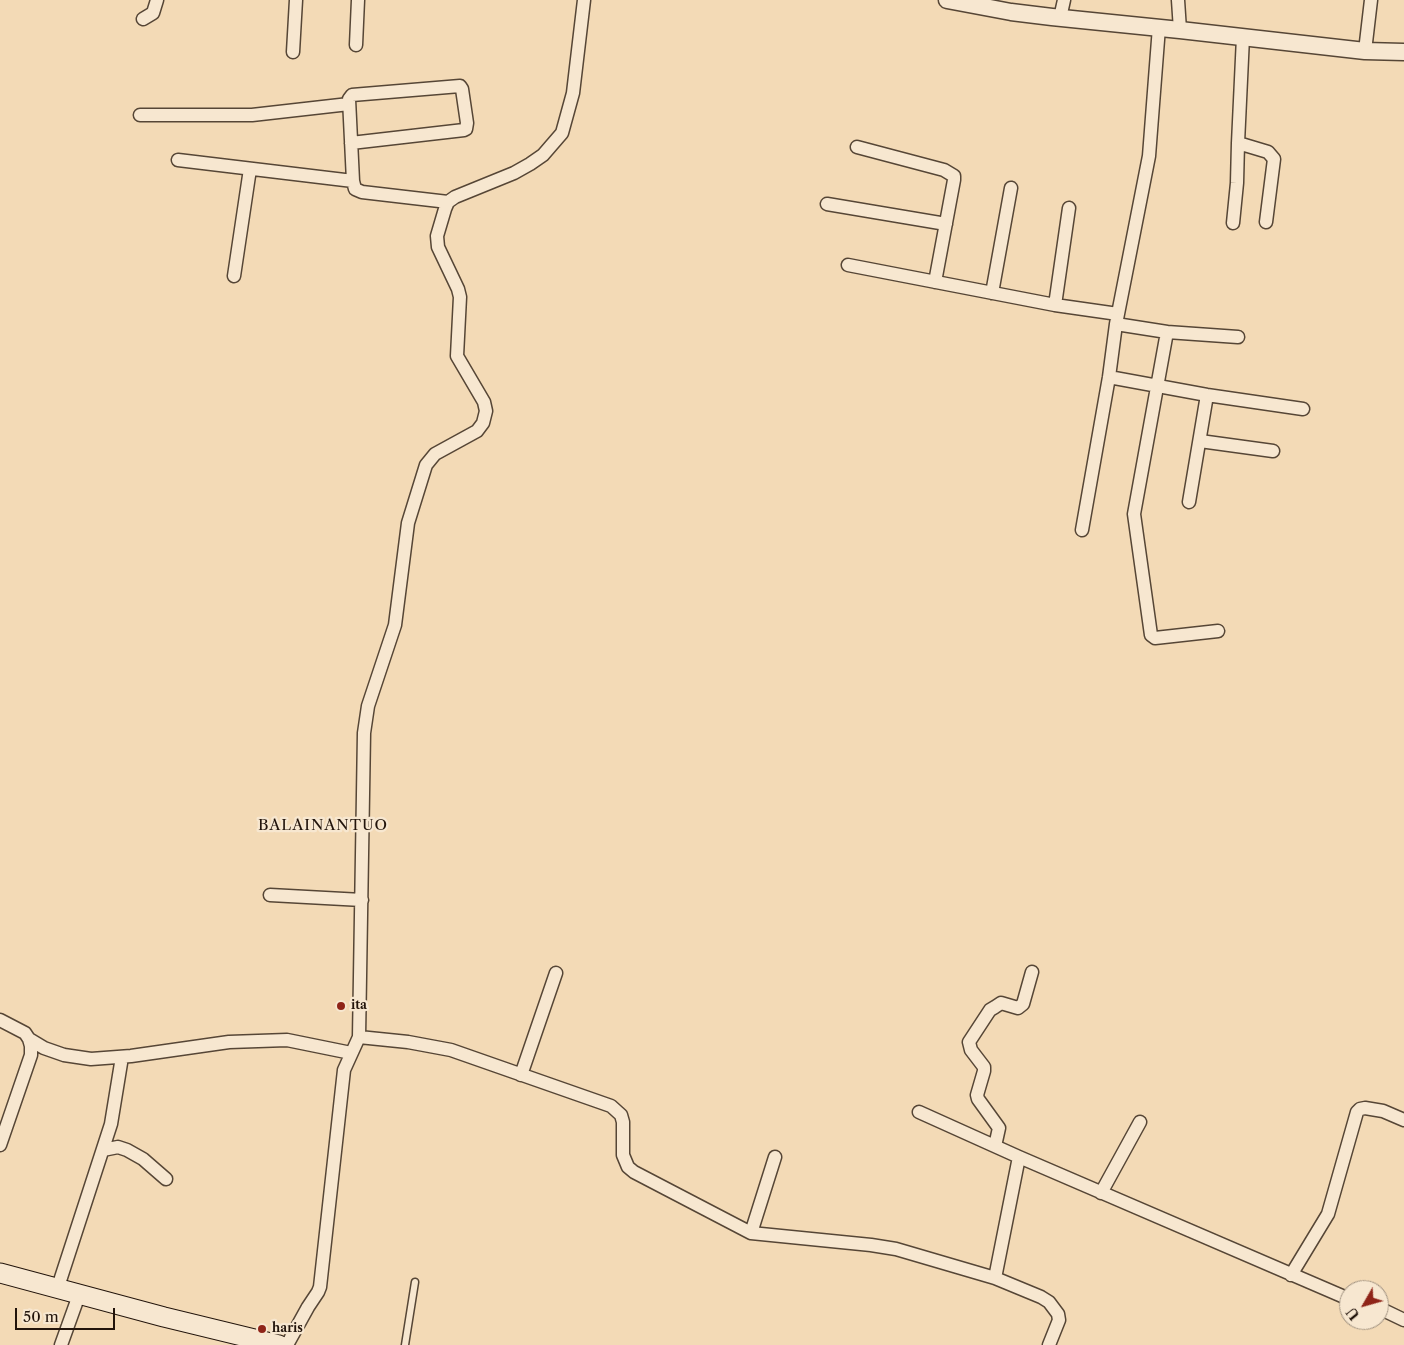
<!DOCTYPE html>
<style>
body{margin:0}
#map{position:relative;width:1404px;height:1345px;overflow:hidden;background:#f3dab6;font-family:"Libre Caslon Text",serif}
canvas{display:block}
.north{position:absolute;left:1339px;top:1280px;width:50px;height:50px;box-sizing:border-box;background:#f7e7d0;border:1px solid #a29381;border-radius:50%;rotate:232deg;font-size:14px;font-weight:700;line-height:20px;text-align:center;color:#22140b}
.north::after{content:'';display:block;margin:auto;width:18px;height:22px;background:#8f2418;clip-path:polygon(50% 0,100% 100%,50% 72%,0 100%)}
.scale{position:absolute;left:15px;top:1308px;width:100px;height:22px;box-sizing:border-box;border:2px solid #22140b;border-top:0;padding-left:6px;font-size:15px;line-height:18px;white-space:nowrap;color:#22140b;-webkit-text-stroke:4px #f7e7d0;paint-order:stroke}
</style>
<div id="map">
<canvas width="1404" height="1345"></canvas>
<div class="north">U</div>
<div class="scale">50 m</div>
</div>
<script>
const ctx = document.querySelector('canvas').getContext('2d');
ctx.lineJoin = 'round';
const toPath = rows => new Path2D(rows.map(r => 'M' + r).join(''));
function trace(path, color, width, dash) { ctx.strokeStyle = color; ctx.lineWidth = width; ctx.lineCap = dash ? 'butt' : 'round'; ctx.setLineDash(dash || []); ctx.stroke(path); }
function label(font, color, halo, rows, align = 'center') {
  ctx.font = font + ' "Libre Caslon Text",serif'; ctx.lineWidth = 4.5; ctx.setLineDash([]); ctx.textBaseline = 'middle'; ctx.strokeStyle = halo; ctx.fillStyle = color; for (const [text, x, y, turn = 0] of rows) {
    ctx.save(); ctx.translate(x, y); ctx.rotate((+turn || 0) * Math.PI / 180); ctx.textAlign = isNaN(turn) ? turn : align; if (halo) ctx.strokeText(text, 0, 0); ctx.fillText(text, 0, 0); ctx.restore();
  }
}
const service = toPath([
 [405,1345,415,1282]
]);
const minor = toPath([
 [1178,0,1180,30],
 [1060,18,1064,0],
 [143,19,153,13,157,0],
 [356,45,358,0],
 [1365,51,1371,0],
 [293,52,296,0],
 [140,115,252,115,349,104],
 [351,143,464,130,466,129,467,123,462,89,460,86,352,95,349,99,353,181,355,189,362,192,448,202],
 [1238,143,1268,152,1274,159,1266,222],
 [857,147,944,170,954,176,954,180,935,282],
 [178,160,353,181],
 [827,204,946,224],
 [1233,223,1237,183,1238,143,1243,37],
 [848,265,1055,305,1118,314],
 [234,276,250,169],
 [992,293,1011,188],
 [1055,305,1069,208],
 [1116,324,1167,332,1134,514,1151,635,1155,638,1218,631],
 [1167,332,1238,337],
 [1109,377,1207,395,1303,409],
 [1200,441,1273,451],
 [1189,502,1207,395],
 [1082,530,1109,377,1116,324,1149,156,1159,27],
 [270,895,362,900],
 [0,1020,25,1033,29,1039,31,1046,31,1055,0,1145],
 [359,1037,408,1042,451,1050,611,1106,621,1115,623,1122,623,1155,628,1167,634,1172,751,1233,871,1245,896,1249,995,1278,1041,1297,1049,1302,1058,1314,1059,1320,1049,1345],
 [29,1039,44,1048,64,1055,91,1059,131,1056,229,1042,287,1040,351,1053],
 [521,1075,556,973],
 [919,1112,1019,1157,1349,1299],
 [995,1146,999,1128,978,1099,977,1095,984,1071,984,1067,971,1050,969,1042,990,1010,995,1007,1001,1003,1018,1008,1023,1004,1032,972],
 [103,1150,118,1147,127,1150,143,1159,166,1179],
 [1101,1193,1140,1122],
 [751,1233,775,1157],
 [1291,1275,1328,1214,1357,1112,1360,1109,1365,1108,1383,1111,1404,1120],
 [995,1278,1019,1157],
 [57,1290,111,1124,122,1057],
 [1379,1308,1404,1320],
 [61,1345,79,1295],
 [287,1345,308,1307,318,1292,320,1287,344,1070,359,1037,364,733,368,706,395,625,408,523,426,465,435,454,477,431,483,423,486,411,484,402,457,356,460,297,458,289,438,247,437,236,445,209,448,202,455,197,514,173,530,164,543,155,562,133,573,93,584,0]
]);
const tertiary = toPath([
 [947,0,1011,12,1052,17,1180,30,1365,51,1404,52]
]);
const secondary = toPath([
 [0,1273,164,1317,279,1345]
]);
trace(service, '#564636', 9);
trace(minor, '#564636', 15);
trace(tertiary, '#564636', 19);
trace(secondary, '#22140b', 21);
trace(service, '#f7e7d0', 6);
trace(minor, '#f7e7d0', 12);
trace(tertiary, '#f7e7d0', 16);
trace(secondary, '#f7e7d0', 19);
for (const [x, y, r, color] of [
 [341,1006,5,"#8f2418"],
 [262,1329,5,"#8f2418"]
]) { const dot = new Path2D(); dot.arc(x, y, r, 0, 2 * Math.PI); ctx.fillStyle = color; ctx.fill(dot); trace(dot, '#f7e7d0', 2); }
label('bold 12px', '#22140b', '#f7e7d0', [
 ["ita",351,1006],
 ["haris",272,1329]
], 'left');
ctx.letterSpacing = '1px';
label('15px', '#22140b', '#f7e7d0', [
 ["BALAINANTUO",323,826]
]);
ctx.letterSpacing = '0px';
</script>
